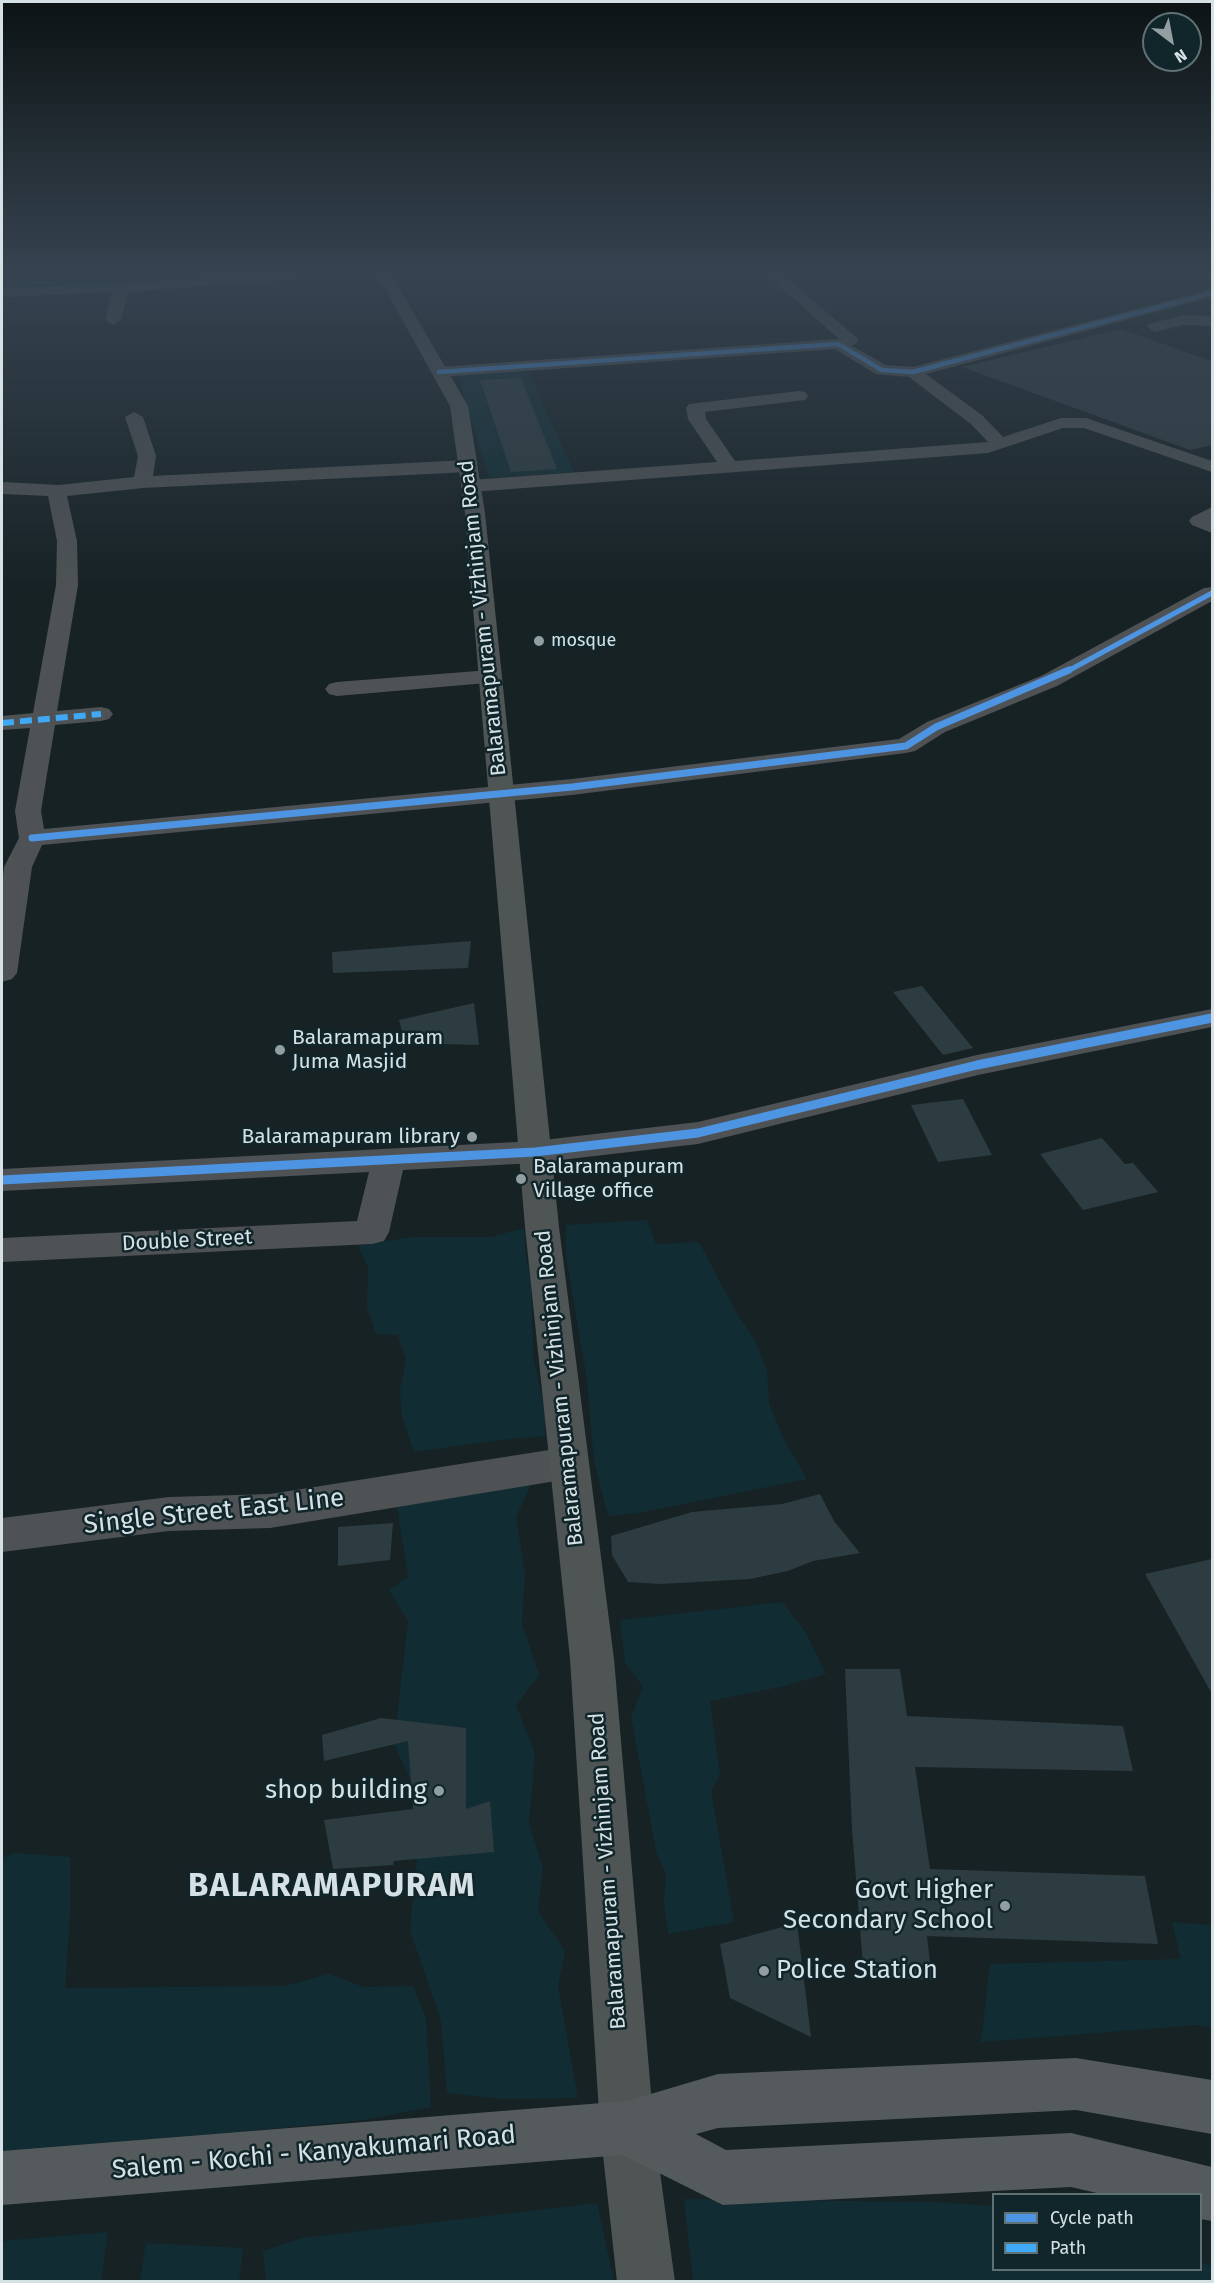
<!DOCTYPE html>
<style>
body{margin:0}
#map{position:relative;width:1214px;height:2283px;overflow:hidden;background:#172225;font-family:"Fira Sans",sans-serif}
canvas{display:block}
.frame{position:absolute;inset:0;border:3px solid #d5e1e4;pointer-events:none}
.legend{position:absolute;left:992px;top:2193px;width:210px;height:78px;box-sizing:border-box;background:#11262b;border:2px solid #5f7175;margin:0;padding:8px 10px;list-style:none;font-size:18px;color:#d5e1e4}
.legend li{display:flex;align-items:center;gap:12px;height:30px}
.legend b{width:30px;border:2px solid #5f7175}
.north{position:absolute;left:1142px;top:12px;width:60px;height:60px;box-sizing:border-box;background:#11262b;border:2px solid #5f7175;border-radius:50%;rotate:148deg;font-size:16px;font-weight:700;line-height:24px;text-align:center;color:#d5e1e4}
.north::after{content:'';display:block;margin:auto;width:21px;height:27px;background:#929ea1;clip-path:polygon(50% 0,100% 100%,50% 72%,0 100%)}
</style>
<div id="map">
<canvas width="1214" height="2283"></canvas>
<div class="frame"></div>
<ul class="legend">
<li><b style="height:8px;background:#4d94e3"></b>Cycle path</li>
<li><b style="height:8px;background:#3fa9f5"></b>Path</li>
</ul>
<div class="north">N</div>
</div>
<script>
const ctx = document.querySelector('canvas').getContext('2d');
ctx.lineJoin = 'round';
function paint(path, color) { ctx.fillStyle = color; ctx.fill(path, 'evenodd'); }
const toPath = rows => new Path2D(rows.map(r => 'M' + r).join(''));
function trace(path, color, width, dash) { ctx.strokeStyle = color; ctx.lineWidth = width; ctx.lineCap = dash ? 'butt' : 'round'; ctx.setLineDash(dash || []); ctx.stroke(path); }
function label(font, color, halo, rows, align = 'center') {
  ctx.font = font + ' "Fira Sans",sans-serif'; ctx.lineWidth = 5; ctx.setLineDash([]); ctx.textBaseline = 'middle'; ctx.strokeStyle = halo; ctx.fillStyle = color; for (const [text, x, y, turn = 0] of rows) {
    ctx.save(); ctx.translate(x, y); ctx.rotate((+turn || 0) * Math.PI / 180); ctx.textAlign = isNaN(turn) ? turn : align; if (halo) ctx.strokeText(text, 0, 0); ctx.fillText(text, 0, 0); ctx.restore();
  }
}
paint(toPath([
 [527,369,574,472,489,478,457,373],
 [647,1220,656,1244,699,1242,736,1312,756,1342,767,1371,769,1403,784,1440,807,1479,639,1513,608,1516,594,1461,587,1380,566,1256,566,1225],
 [524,1228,526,1257,531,1280,533,1356,545,1411,545,1436,500,1440,414,1452,402,1416,400,1390,406,1359,398,1335,376,1334,367,1307,368,1267,358,1246,411,1237,490,1237],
 [533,1480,516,1517,525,1573,522,1623,539,1675,516,1705,535,1753,529,1823,543,1868,538,1911,565,1951,558,1986,578,2098,502,2099,447,2093,441,2020,410,1931,417,1859,411,1782,394,1744,408,1621,389,1590,408,1577,397,1506],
 [782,1602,805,1631,826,1674,780,1687,710,1701,720,1775,711,1791,734,1922,668,1934,664,1902,666,1873,657,1855,631,1717,643,1687,625,1663,620,1620],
 [14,1853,70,1857,70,1915,65,1988,285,1986,329,1974,364,1987,413,1986,426,2018,431,2107,364,2120,248,2131,191,2142,2,2154,2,1858],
 [1172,1922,1212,1925,1212,2028,1198,2025,981,2042,990,1964,1181,1959],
 [684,2199,934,2202,993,2206,994,2270,1200,2270,1201,2262,1212,2266,1212,2281,693,2281],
 [597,2203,614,2281,266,2281,263,2251,302,2238],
 [108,2232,101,2281,2,2281,2,2241],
 [146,2243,243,2248,239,2281,140,2281]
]), '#112d33');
paint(toPath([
 [1121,329,1212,361,1212,445,1190,450,962,367],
 [521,378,557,469,511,472,480,380],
 [471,941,468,968,333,973,332,952],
 [922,986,973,1048,943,1055,893,992],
 [474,1003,479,1045,405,1043,399,1020],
 [963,1099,992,1155,938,1162,911,1105],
 [1102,1138,1125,1164,1133,1163,1158,1192,1083,1210,1040,1154],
 [820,1494,834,1521,860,1553,813,1561,788,1571,750,1579,661,1584,628,1582,612,1555,611,1536,692,1512,782,1504],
 [393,1523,390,1560,338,1566,338,1527],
 [1212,1559,1212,1694,1145,1574],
 [845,1669,900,1669,907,1716,1123,1726,1133,1771,915,1767,930,1869,1145,1876,1158,1944,927,1936,932,1980,864,1977,852,1830],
 [381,1718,466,1728,466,1809,490,1801,494,1852,394,1861,393,1865,333,1869,324,1820,413,1809,408,1741,324,1761,322,1735],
 [797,1923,811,2037,730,1998,720,1944]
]), '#2d3c40');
paint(toPath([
 [245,274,309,274,302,278,128,292,121,320,113,325,105,320,112,292,2,297,2,288,121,284,245,274],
 [766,274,782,274,857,338,859,341,852,346,886,365,913,367,1212,289,1212,297,926,374,983,416,1003,437,1061,418,1086,418,1212,461,1212,472,1084,428,1063,428,988,453,471,492,464,490,461,486,471,480,717,462,688,419,686,408,689,404,799,391,805,392,808,396,805,400,705,412,706,419,735,461,988,442,971,424,909,377,876,374,835,349,439,377,431,372,439,367,839,339,766,274],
 [1183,315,1212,316,1212,326,1183,325,1155,332,1147,327,1149,324,1183,315],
 [134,412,143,417,156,456,153,476,468,460,477,466,468,472,143,488,67,496,77,541,78,585,57,711,101,707,109,709,113,714,109,719,101,721,55,725,41,811,44,829,572,779,899,739,927,722,1041,676,1204,588,1212,587,1212,601,1057,686,945,732,915,751,906,753,572,795,42,845,32,867,17,973,12,979,2,982,2,885,4,867,19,838,15,811,30,728,2,730,2,716,33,713,56,585,57,541,48,496,2,494,2,482,59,485,134,477,138,456,125,417,134,412],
 [1212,507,1212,533,1192,525,1189,521,1192,517,1212,507],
 [490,670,498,672,502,677,498,682,337,696,329,694,325,689,329,684,337,682,490,670],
 [1212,1009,1212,1027,978,1075,698,1144,535,1163,403,1170,389,1232,384,1241,372,1244,2,1262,2,1238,357,1221,369,1172,2,1191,2,1169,535,1141,698,1122,977,1055,1212,1009],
 [568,1447,582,1452,588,1463,582,1474,568,1479,270,1528,169,1531,2,1552,2,1518,169,1497,270,1494,568,1447]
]), '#4e5254');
paint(toPath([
 [377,274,391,274,468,406,485,513,559,1227,614,1659,654,2128,675,2282,617,2282,600,2128,570,1659,525,1227,465,513,450,406,377,274]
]), '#4f5455');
paint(toPath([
 [1076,2058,1212,2080,1212,2134,1076,2110,718,2128,696,2134,726,2150,1071,2133,1212,2167,1212,2221,1200,2219,1200,2194,1101,2194,1071,2187,723,2205,623,2155,2,2205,2,2151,627,2101,718,2074,1076,2058]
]), '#555b5c');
trace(toPath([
 [2,723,101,714]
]), '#3fa9f5', 6, [12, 6]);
trace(toPath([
 [439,372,838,344,882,370,913,372,1212,293]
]), '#4d94e3', 4.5);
trace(toPath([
 [1066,672,1212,593]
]), '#4d94e3', 5);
trace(toPath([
 [32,838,572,787,906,746,936,727,1069,670]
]), '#4d94e3', 7);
trace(toPath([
 [2,1180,535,1152,698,1133,977,1065,1212,1018]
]), '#4d94e3', 9);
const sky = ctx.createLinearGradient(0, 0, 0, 594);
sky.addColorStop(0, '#0d1314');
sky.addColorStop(0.46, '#364451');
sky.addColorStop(1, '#36445100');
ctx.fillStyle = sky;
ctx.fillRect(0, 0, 1214, 594);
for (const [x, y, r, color] of [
 [539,641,6,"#929ea1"],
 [280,1050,6,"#929ea1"],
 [472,1137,6,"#929ea1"],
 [521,1179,6,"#929ea1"],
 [439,1791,6,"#929ea1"],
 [1005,1906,6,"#929ea1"],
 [764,1971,6,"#929ea1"]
]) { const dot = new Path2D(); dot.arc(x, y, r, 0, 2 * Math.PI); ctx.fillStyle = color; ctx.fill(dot); trace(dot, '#11262b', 2); }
label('18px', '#d5e1e4', '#11262b', [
 ["mosque",551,641]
], 'left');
label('21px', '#d5e1e4', '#11262b', [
 ["Balaramapuram - Vizhinjam Road",483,618,-96],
 ["Double Street",187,1241,-3],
 ["Balaramapuram - Vizhinjam Road",560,1388,-96],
 ["Balaramapuram - Vizhinjam Road",608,1871,-94]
]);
label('21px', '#d5e1e4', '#11262b', [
 ["Balaramapuram",292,1038],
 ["Juma Masjid",292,1062],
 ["Balaramapuram library",460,1137,"right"],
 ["Balaramapuram",533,1167],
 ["Village office",533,1191]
], 'left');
label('26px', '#d5e1e4', '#11262b', [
 ["Single Street East Line",214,1512,-6],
 ["Salem - Kochi - Kanyakumari Road",314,2153,-5]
]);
label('26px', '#d5e1e4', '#11262b', [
 ["shop building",427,1791],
 ["Govt Higher",993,1891],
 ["Secondary School",993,1921],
 ["Police Station",776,1971,"left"]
], 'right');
ctx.letterSpacing = '1.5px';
label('bold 33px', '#d5e1e4', '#11262b', [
 ["BALARAMAPURAM",332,1887]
]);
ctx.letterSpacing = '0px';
</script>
